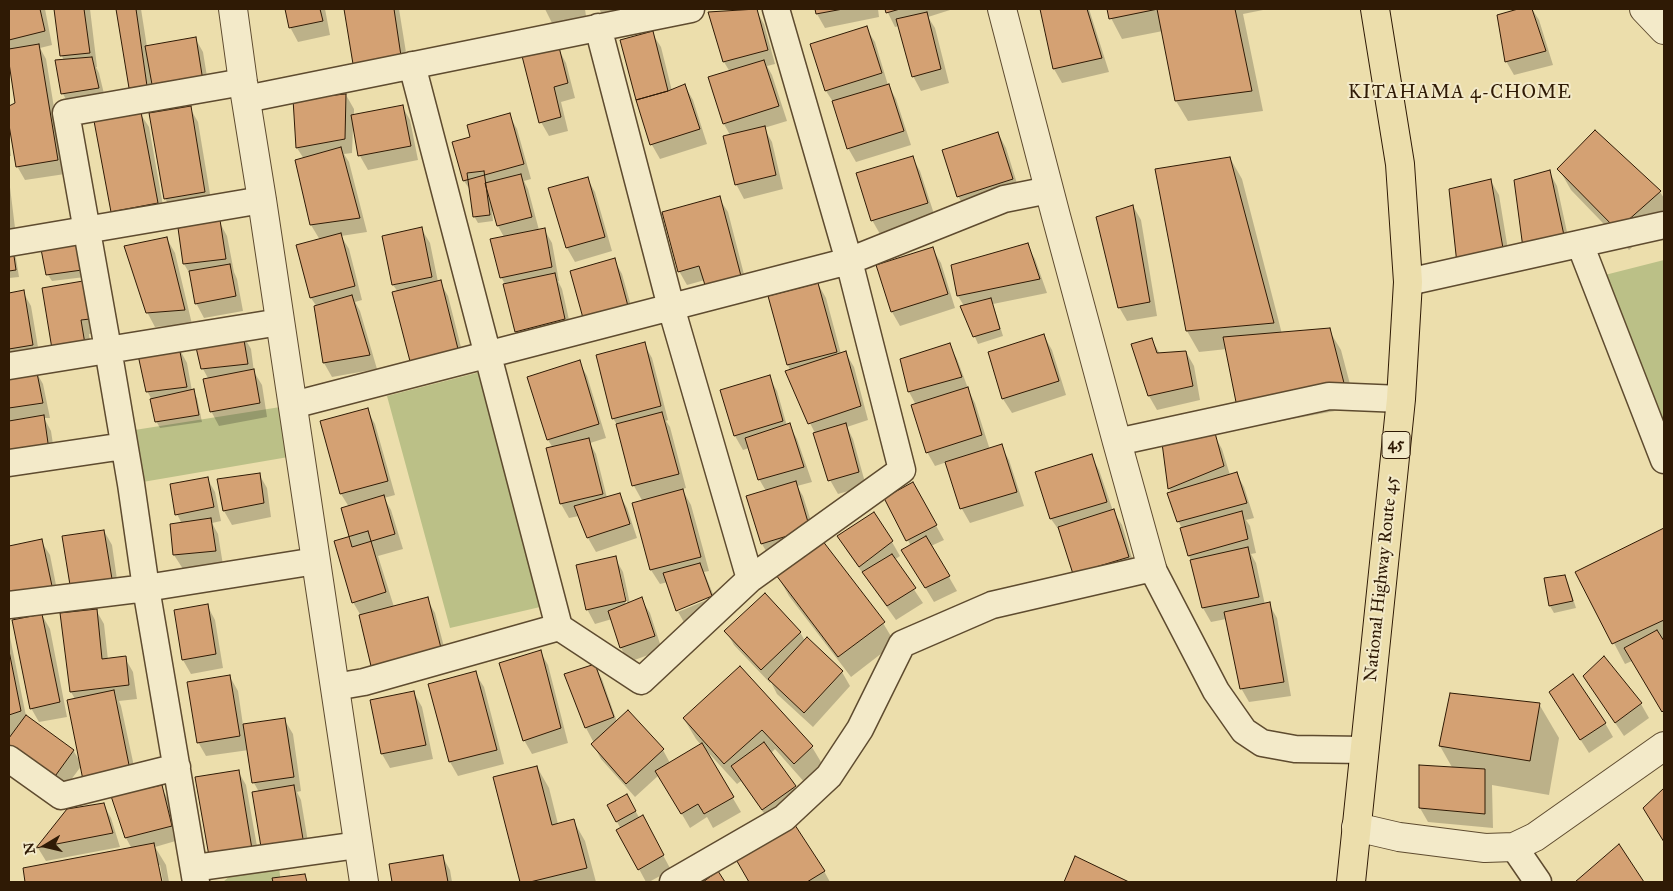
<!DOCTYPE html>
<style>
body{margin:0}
#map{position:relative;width:1673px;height:891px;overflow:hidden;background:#ecdeac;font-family:"IM FELL Great Primer",serif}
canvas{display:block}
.frame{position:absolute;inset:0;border:10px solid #2f1a05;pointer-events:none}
.north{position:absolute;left:20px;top:821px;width:50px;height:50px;-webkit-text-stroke:4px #f3eac9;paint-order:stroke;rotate:261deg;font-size:14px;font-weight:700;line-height:20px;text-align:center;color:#2f1a05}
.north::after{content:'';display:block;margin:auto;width:18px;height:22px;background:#2f1a05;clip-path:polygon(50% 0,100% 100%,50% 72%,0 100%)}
</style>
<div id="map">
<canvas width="1673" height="891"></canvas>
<div class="frame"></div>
<div class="north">N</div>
</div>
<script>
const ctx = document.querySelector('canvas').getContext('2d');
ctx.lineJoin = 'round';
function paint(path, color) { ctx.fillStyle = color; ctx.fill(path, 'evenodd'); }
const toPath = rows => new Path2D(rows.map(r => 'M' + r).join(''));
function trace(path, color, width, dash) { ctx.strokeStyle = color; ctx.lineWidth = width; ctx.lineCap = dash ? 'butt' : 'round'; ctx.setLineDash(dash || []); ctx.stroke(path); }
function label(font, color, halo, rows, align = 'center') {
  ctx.font = font + ' "IM FELL Great Primer",serif'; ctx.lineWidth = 4; ctx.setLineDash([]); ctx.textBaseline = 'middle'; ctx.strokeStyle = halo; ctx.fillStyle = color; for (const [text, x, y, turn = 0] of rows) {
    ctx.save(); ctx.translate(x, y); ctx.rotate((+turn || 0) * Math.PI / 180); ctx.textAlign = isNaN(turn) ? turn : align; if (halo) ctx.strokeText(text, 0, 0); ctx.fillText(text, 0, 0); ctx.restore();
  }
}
paint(toPath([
 [1664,260,1664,422,1597,277],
 [492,369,553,604,450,628,387,396],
 [293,405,300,455,131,484,122,432],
 [279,868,281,882,223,882,234,872]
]), '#bbc087');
paint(toPath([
 [9,9,45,9,52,45,40,48,46,59,65,174,25,180,17,166,9,118,9,107,17,104,9,56],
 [56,9,90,9,97,67,96,67,99,73,106,102,71,108,63,94,57,61,64,61,62,56],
 [117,9,141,9,147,47,195,38,203,52,210,95,138,101,130,87],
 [287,9,325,9,330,35,298,42,290,27],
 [345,9,399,9,409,71,354,64],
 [545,9,585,9,586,16,553,25],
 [599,9,634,9,605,19],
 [816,9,878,9,879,17,825,28,817,14],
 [886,9,950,9,950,10,928,17,935,28,949,83,921,91,913,76,899,26,895,27],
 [1041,9,1089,9,1109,72,1062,83,1054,69],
 [1109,9,1268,9,1243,14,1263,111,1188,121,1176,101,1163,31,1122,39,1111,18],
 [1522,9,1532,9,1539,20,1553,65,1514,75,1506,61,1498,16],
 [756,10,764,24,775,64,767,66,772,75,787,121,764,128,772,142,783,189,744,199,736,184,730,135,724,124,709,78,730,72,724,62,710,13],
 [866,28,875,42,888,85,896,99,911,145,856,162,848,148,835,105,826,91],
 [652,33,661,47,672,91,685,86,693,100,707,144,660,159,652,145,637,99],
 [558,48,566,63,575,98,561,102,568,131,549,136,541,122],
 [346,95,354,109,354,116,402,106,410,120,418,160,368,170,360,156,353,127,352,153,344,154,349,162,367,232,341,236,349,249,362,300,355,302,360,311,377,369,332,377,324,363,317,307,311,298,320,240,311,225,297,160,304,159,297,148,295,100],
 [190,108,198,122,212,206,173,213,165,198],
 [140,113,149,127,165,217,121,226,112,212,95,122],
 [509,115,517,129,531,179,524,181,528,189,539,230,544,229,552,243,559,281,558,281,562,289,572,333,524,345,516,331,505,284,501,277,504,237,498,226,494,210,492,211,493,221,478,223,474,216,471,191,464,181,454,143,472,138],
 [1595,132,1660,192,1664,198,1664,219,1629,250,1571,190,1559,169],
 [998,133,1006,148,1020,193,966,210,958,196],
 [9,140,11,156,9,156],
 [912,157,920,171,935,217,880,234,872,220],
 [1230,158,1242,179,1282,334,1329,330,1341,350,1356,407,1250,427,1239,407,1227,349,1199,352,1187,331,1156,170],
 [1549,171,1557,186,1572,255,1533,261],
 [587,178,595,192,612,251,575,262,567,248,550,189],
 [9,179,16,236,9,237],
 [1491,181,1499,195,1511,268,1451,190],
 [719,198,728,212,748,290,705,280,687,285,679,271],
 [1133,206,1141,220,1157,316,1127,321,1119,307],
 [219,221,227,236,234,272,237,279,243,311,204,318,196,303,191,276,184,264],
 [421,228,430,243,438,282,440,282,448,296,466,367,398,292,393,285],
 [167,239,175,253,192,324,155,327,147,312],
 [75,240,85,277,52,281,48,275],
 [1027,245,1035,259,1047,293,993,304,1003,336,978,344,962,307,964,306,958,296],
 [932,248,941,263,955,308,900,326,892,312],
 [9,251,12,251,16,258,19,277,9,278],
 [614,260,622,274,635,320,592,332],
 [83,282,97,333,89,334,92,358,62,362],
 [818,284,826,298,841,354,845,352,854,367,868,420,847,427,853,439,866,486,838,494,830,480,815,433,810,423,788,365,770,297],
 [23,292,31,306,40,359,9,357,9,294],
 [243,335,251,349,254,372,262,385,267,417,219,426,211,411,209,380,203,369,197,344],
 [1044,336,1052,350,1066,395,1012,413,1003,399,989,352],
 [1152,340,1160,354,1186,352,1194,366,1200,400,1157,410,1149,396,1133,345],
 [644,344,652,358,668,420,666,421,670,427,686,488,682,489,691,505,709,571,704,572,713,594,678,609,678,612,714,597,685,624,677,610,668,582,660,584,651,570,633,504,643,502,634,486,617,425,613,418],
 [949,345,957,359,969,391,975,403,990,450,1001,446,1009,460,1024,506,970,523,962,509,947,462,935,466,927,452,916,405,909,392,901,360],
 [179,348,187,363,192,391,197,398,202,422,160,428,156,421,152,400,147,391],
 [579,362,587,376,606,438,590,443,596,454,607,498,619,494,627,508,637,538,596,552,588,538,579,516,569,518,561,504,547,449,553,448,548,440,528,378],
 [35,370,43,384,50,418,44,418,51,431,56,464,9,468,9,422,11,422,9,418,9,375],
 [769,377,777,391,787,426,789,425,797,439,812,482,797,486,803,496,818,543,770,558,762,544,747,497,766,491,759,479,749,448,743,450,735,436],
 [367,410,375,424,395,495,384,498,391,510,403,549,378,556,394,607,427,599,435,613,448,662,380,679,372,665,361,616,353,602,349,507,341,494,322,422],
 [1214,435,1222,449,1230,475,1236,473,1244,487,1254,518,1246,520,1250,526,1256,553,1251,554,1256,563,1265,605,1269,604,1277,618,1291,696,1249,702,1241,688,1226,619,1211,622,1203,608,1192,562,1189,556,1182,528,1178,521,1172,493,1169,488],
 [1091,456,1099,470,1113,511,1122,525,1136,571,1082,588,1061,533,1051,519,1037,473],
 [259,474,267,488,271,517,232,525,224,511],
 [207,478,215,492,221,521,212,523,218,534,223,565,183,569,174,555,172,526,182,524,177,514],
 [913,484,944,540,931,546,957,591,934,602,911,564,911,546,886,499],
 [1664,530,1664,714,1632,661,1625,664,1577,573],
 [104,531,112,545,119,593,79,599],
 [839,536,892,542,900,556,894,560,923,603,896,620,847,551],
 [41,541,50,555,59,600,9,604,9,547],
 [615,558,623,572,630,604,641,599,650,613,662,650,629,662,621,648,612,619,595,624,587,609],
 [618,571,620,571,628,606,626,607],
 [777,575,883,623,895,643,851,677,789,596],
 [1564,576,1568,583,1576,608,1554,613,1550,606,1545,579],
 [207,605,215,620,223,668,191,674,183,660],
 [96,610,104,624,108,660,125,658,133,672,137,699,119,701,121,706,138,785,82,765,62,792,9,747,9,632,26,716,73,750,81,763,75,699,71,692,61,614],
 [42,615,50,629,67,717,39,722,31,708],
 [726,631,800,632,805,641,842,672,850,686,813,727,777,694,771,682,770,683,734,645],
 [540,651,548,665,568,743,532,754,524,740],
 [1604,658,1641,704,1649,718,1624,736,1593,690],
 [594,665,602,679,617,722,628,712,663,750,670,763,701,745,696,739,684,719,740,667,812,747,824,767,806,784,775,749,771,753,803,801,771,823,741,781,737,784,705,749,704,749,741,812,713,828,707,817,690,828,659,775,635,797,601,759,593,744,594,743,586,728,566,675],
 [475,673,484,687,504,764,458,776,450,762,430,685],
 [230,677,238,691,243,725,284,719,293,734,301,791,297,792,301,800,311,860,259,792,254,783,249,750,206,756,198,742],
 [414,693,422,707,433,759,390,768,382,754,371,701],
 [1539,704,1559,738,1549,795,1492,785,1493,828,1428,822,1420,808,1421,767,1453,769,1440,746],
 [1559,706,1605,723,1613,737,1589,753],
 [537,767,549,788,558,824,573,820,585,841,596,882,521,882,494,778],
 [238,771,246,785,260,863,218,870],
 [161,787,169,801,179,840,155,847,166,865,169,882,163,882,160,865,157,865,160,882,27,882,24,869,132,849,126,838],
 [1664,790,1664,841,1645,808],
 [627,796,640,819,650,831,671,870,649,882,646,882,639,869,621,829,608,806],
 [103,804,111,818,120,847,46,861,38,848],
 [1619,846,1643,882,1577,882],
 [442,856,450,870,452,882,394,882,391,865],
 [736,857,824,871,830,882,750,882],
 [1076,858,1126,882,1065,882]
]), '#0003');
const building = toPath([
 [9,9,40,9,45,31,9,40,9,9],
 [54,9,84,9,90,53,60,56,54,9],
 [116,9,136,9,147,86,129,88,116,9],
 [285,9,320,9,323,21,289,28,285,9],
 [344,9,394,9,401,56,353,64,344,9],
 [757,9,768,50,723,62,708,12,757,9],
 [815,9,843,9,816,14,815,9],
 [885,9,900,9,886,13,885,9],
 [1040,9,1087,9,1102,58,1053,69,1040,9],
 [1107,9,1158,9,1109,19,1107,9],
 [1157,9,1235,9,1252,91,1175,101,1157,9],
 [1518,9,1532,9,1546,51,1505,62,1497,15,1518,9],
 [927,12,941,69,912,77,896,19,927,12],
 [867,26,882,73,825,91,810,44,867,26],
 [653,31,668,91,636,100,620,40,653,31],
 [196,37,203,81,153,90,145,46,196,37],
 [39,44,58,160,16,167,9,125,9,106,15,103,9,63,9,49,39,44],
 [559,47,568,83,554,87,561,117,539,123,522,56,559,47],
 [92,57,99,88,61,94,55,60,92,57],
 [764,60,779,106,723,124,708,77,764,60],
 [685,84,700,129,650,145,636,100,668,91,685,84],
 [889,84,904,131,847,149,832,101,889,84],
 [346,94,345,139,296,148,293,99,346,94],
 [403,105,411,146,358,156,351,115,403,105],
 [191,106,205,192,164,199,149,113,191,106],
 [141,112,158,203,111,212,94,121,141,112],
 [510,113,524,164,463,181,452,142,470,137,467,125,510,113],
 [765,126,776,175,735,185,723,136,765,126],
 [1595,130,1661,191,1617,230,1557,169,1595,130],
 [998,132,1013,179,957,197,942,150,998,132],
 [341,147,360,218,310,225,295,160,341,147],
 [913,156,928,203,871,221,856,173,913,156],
 [1230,157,1274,323,1186,331,1155,169,1230,157],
 [1550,170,1565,240,1523,248,1514,180,1550,170],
 [484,171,490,215,473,217,467,173,484,171],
 [521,174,532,217,497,226,485,183,521,174],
 [588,177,605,237,566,248,548,188,588,177],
 [1491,179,1504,254,1457,264,1449,189,1491,179],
 [720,196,741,276,705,285,699,266,678,272,662,212,720,196],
 [1133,205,1150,302,1118,308,1096,217,1133,205],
 [220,220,226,259,183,264,178,228,220,220],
 [422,227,432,277,392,285,382,236,422,227],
 [545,228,552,267,500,278,490,239,545,228],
 [341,233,355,286,310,298,296,245,341,233],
 [167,237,185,310,146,313,124,246,167,237],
 [76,238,82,270,46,275,40,244,76,238],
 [1028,243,1040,279,957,296,951,265,1028,243],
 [933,247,948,294,891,312,876,265,933,247],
 [13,249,16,270,9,271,9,250,13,249],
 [615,258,628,306,583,318,570,271,615,258],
 [230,264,236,296,195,304,189,271,230,264],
 [555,273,565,319,515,332,503,284,555,273],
 [441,280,459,353,411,365,392,292,441,280],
 [83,281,90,319,81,320,85,344,52,349,42,288,83,281],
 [818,283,837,352,787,365,768,296,818,283],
 [24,290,33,345,9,349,9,293,24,290],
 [352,295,370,355,323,363,314,306,352,295],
 [991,298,1000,329,973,337,960,306,991,298],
 [1330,328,1345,387,1237,407,1223,337,1330,328],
 [243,334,248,364,201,369,195,343,243,334],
 [1044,334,1059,381,1002,399,988,352,1044,334],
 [1152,338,1157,353,1186,351,1193,386,1148,396,1131,344,1152,338],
 [645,342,661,406,612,419,596,355,645,342],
 [950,343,962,377,908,392,900,359,950,343],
 [179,347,187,387,146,392,138,355,179,347],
 [846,351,861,406,808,424,785,371,846,351],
 [580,360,599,424,547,440,527,377,580,360],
 [36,368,43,403,9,408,9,374,36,368],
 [254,369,260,403,210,412,203,379,254,369],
 [770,375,783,421,734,436,720,390,770,375],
 [968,387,982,435,926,453,911,405,968,387],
 [194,389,199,415,155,422,150,399,194,389],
 [368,408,388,481,340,494,320,421,368,408],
 [662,412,679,474,632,486,616,424,662,412],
 [44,415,49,450,9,456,9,421,44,415],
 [790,423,804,467,758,480,745,438,790,423],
 [846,423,859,472,828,481,813,433,846,423],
 [1215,433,1224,466,1168,489,1162,443,1215,433],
 [589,438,603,494,560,504,546,448,589,438],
 [1002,444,1017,492,960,509,945,462,1002,444],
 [1092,454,1107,502,1050,519,1035,472,1092,454],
 [1237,472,1247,503,1177,522,1167,493,1237,472],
 [260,473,264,503,223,511,217,479,260,473],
 [208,477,214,507,175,515,170,484,208,477],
 [796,481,810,529,761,544,746,496,796,481],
 [913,482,937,525,906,541,884,498,913,482],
 [683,489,701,557,650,570,632,503,683,489],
 [620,493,630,524,587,538,574,506,620,493],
 [384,495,395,534,352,547,341,508,384,495],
 [1114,509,1129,557,1073,574,1058,527,1114,509],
 [1242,511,1248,539,1188,556,1180,528,1242,511],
 [874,512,893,541,859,567,837,536,874,512],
 [211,518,216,551,173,555,170,524,211,518],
 [1664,528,1664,620,1612,644,1575,572,1664,528],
 [104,530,112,579,70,585,62,536,104,530],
 [368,531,386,592,352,603,334,541,368,531],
 [926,536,950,576,925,588,901,550,926,536],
 [42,539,52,586,9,595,9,546,42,539],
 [822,540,885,622,838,657,776,575,822,540],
 [1248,547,1259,597,1202,608,1190,560,1248,547],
 [892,554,916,588,887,606,862,572,892,554],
 [616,556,626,601,586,610,576,565,616,556],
 [700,563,712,596,676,611,663,573,700,563],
 [1565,575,1573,601,1549,606,1544,578,1565,575],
 [765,593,801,632,761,670,724,631,765,593],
 [428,597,441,648,371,666,359,615,428,597],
 [642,597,655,636,620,648,608,611,642,597],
 [1270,602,1284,682,1240,689,1224,612,1270,602],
 [208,604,216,654,182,660,174,610,208,604],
 [97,609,102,659,126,656,129,685,70,692,60,613,97,609],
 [42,614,60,702,30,709,12,620,42,614],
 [1657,630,1664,641,1664,710,1662,712,1624,648,1657,630],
 [807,637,843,671,804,713,768,679,807,637],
 [541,650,561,728,523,741,499,663,541,650],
 [9,651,21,711,9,715,9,651],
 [1604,656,1642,703,1615,723,1583,676,1604,656],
 [595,664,614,717,585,728,564,674,595,664],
 [740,666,813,746,794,764,762,730,724,764,683,718,740,666],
 [476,671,497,750,449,762,428,684,476,671],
 [1573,674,1606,723,1580,740,1549,692,1573,674],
 [230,675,240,736,197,743,187,682,230,675],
 [114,690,130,770,83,780,67,700,114,690],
 [414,691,426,745,381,754,370,700,414,691],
 [1450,693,1540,703,1530,761,1439,746,1450,693],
 [628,710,664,749,626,784,591,744,628,710],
 [26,715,74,750,53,779,9,746,9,738,26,715],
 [285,718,294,777,252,783,243,724,285,718],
 [764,742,796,786,762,810,731,766,764,742],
 [702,743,734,797,704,814,698,804,681,814,655,771,702,743],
 [1419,765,1485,769,1485,814,1419,808,1419,765],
 [537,766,552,825,574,819,587,868,530,882,520,882,493,777,537,766],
 [239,770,252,849,209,856,195,777,239,770],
 [162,785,172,826,125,838,111,796,162,785],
 [294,785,304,845,262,853,252,792,294,785],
 [1664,788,1664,842,1643,808,1664,788],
 [627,794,636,811,616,822,607,805,627,794],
 [104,803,113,833,36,848,67,809,104,803],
 [643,815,664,855,638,870,616,830,643,815],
 [791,819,825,871,807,882,749,882,734,856,791,819],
 [154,843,162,882,25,882,23,868,154,843],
 [1619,844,1644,882,1575,882,1619,844],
 [443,855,448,882,392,882,389,864,443,855],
 [1075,856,1129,882,1064,882,1075,856],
 [718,871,725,882,703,882,718,871],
 [305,874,307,882,273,882,272,878,305,874]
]);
paint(building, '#d4a173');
trace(building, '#2f1a05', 1);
const minor = toPath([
 [598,27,671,307,750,579],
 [412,65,559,627],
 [246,99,691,9],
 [9,243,262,200],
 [1580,244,1664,460],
 [1408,282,1664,225],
 [9,366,280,322],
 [293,405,849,261,1004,199,1049,190],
 [1117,442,1329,396,1401,399],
 [9,463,124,446],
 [9,605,146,588,316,561],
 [335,687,364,682,559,627,641,681,750,579,902,470,849,261,776,9],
 [9,759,61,796,177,767],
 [1514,847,1538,882],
 [194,868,358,845],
 [196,882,146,588,131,484,108,349,66,113,243,82],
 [673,882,784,818,829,776,860,729,902,644,992,605,1152,568,1216,691,1244,731,1262,743,1295,749,1364,750]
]);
const tertiary = toPath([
 [233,9,243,82,262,200,364,882],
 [1002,9,1056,216,1117,442,1152,568],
 [1644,9,1664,30],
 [1356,827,1399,837,1485,848,1514,847,1535,837,1664,746]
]);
const trunk = toPath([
 [1351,882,1401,399,1408,282,1400,164,1375,9]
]);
trace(minor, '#5e4b2f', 29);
trace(tertiary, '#5e4b2f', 30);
trace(trunk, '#2f1a05', 30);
trace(minor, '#f3eac9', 26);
trace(tertiary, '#f3eac9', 28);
trace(trunk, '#ecdeac', 28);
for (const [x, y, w] of [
 [1396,445,28]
]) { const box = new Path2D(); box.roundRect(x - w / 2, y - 13.5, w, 27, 4); ctx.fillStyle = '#f3eac9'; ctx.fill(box); trace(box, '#2f1a05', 1); }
label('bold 16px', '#2f1a05', null, [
 ["45",1396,445]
]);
label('18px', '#2f1a05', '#f3eac9', [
 ["National Highway Route 45",1382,579,-84]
]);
ctx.letterSpacing = '1px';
label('19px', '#2f1a05', '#f3eac9', [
 ["KITAHAMA 4-CHOME",1460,93]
]);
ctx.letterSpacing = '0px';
</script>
